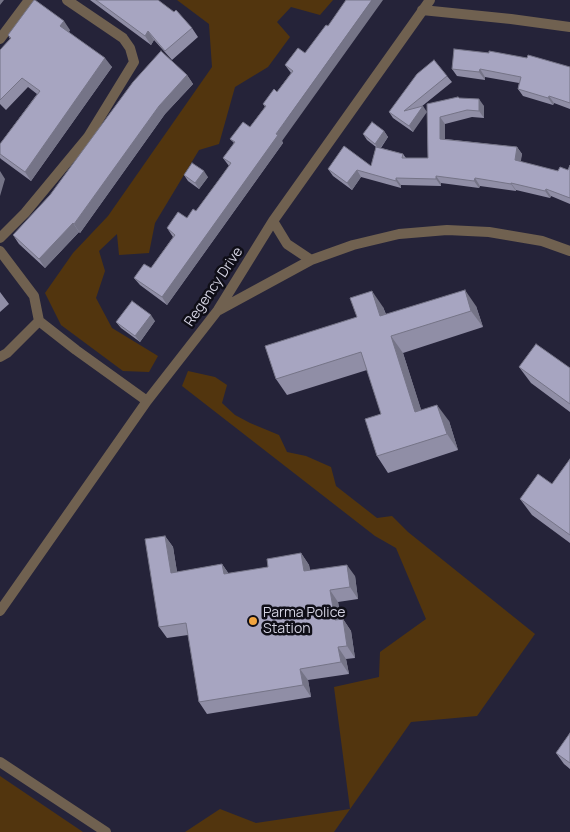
<!DOCTYPE html>
<style>
body{margin:0}
canvas{display:block;background:#252339}
</style>
<canvas width="570" height="832"></canvas>
<script>
const ctx = document.querySelector('canvas').getContext('2d');
ctx.lineJoin = 'round';
function paint(path, color) { ctx.fillStyle = color; ctx.fill(path, 'evenodd'); }
const toPath = rows => new Path2D(rows.map(r => 'M' + r).join(''));
function trace(path, color, width, dash) { ctx.strokeStyle = color; ctx.lineWidth = width; ctx.lineCap = dash ? 'butt' : 'round'; ctx.setLineDash(dash || []); ctx.stroke(path); }
function label(font, color, halo, rows, align = 'center') {
  ctx.font = font + ' Manrope,sans-serif'; ctx.lineWidth = 5; ctx.setLineDash([]); ctx.textBaseline = 'middle'; ctx.strokeStyle = halo; ctx.fillStyle = color; for (const [text, x, y, turn = 0] of rows) {
    ctx.save(); ctx.translate(x, y); ctx.rotate((+turn || 0) * Math.PI / 180); ctx.textAlign = isNaN(turn) ? turn : align; if (halo) ctx.strokeText(text, 0, 0); ctx.fillText(text, 0, 0); ctx.restore();
  }
}
paint(toPath([
 [177,0,333,0,320,15,291,7,277,22,290,37,268,67,235,87,219,144,199,150,155,223,149,253,119,255,117,234,99,251,105,271,96,298,112,328,158,356,149,372,123,371,61,325,45,293,73,253,108,216,212,67,209,24],
 [188,371,215,377,227,385,222,403,235,415,250,423,279,435,287,452,306,456,331,467,336,486,377,518,392,516,408,532,535,634,477,716,411,722,334,832,185,832,220,809,256,823,350,809,334,687,379,677,380,652,426,619,396,548,375,536,182,386],
 [0,776,83,832,0,832]
]), '#52350e');
trace(toPath([
 [422,10,511,19,570,27],
 [0,39,29,0],
 [273,221,287,244,311,260],
 [0,238,25,213,88,137,134,62,130,48,123,38,67,0],
 [0,251,34,296,39,321,76,350,147,401],
 [219,310,311,260,353,245,399,234,447,230,489,232,542,241,570,251],
 [0,357,7,353,39,321],
 [0,611,147,401,218,310,273,221,430,0]
]), '#706150', 10);
trace(toPath([
 [0,762,106,832]
]), '#706150', 10);
paint(toPath([
 [90,0,158,0,192,28,198,37,172,60,154,40,151,45],
 [70,30,69,32,112,67,31,181,1,159,0,158,0,144,37,94,28,87,6,110,0,104,0,50,10,39,8,35],
 [298,48,282,141,283,143,167,305,140,285,134,278,151,268,173,237,167,228,187,218,196,211,229,166,223,158,234,143,230,139,250,127,265,107,263,104,277,92,291,73,285,65],
 [570,67,570,109,554,103,553,105,523,96,518,89,519,83,485,77,485,80,457,76,452,69],
 [187,75,193,84,165,114,80,233,79,232,45,268,19,244,13,235],
 [447,76,452,82,421,107,413,132,393,118,389,112],
 [460,98,484,106,484,118,472,117,445,124,445,139,517,147,522,154,520,162,558,171,568,170,570,165,570,204,551,196,550,198,516,190,516,191,480,186,479,188,441,183,441,186,401,185,401,188,361,177,352,190,333,176,328,169,371,166,376,147,367,140,363,134,384,131,388,137,381,148,403,154,406,158,428,158,427,104],
 [184,175,208,177,199,189,188,181],
 [0,292,9,304,0,312],
 [476,306,483,327,403,353,421,410,449,421,458,450,388,473,377,456,381,414,367,370,287,395,276,379,357,317,383,307,386,314],
 [155,321,140,342,121,328,116,322],
 [519,367,570,368,570,412,531,383],
 [570,459,570,543,532,515,520,499,552,484],
 [165,536,173,547,177,572,222,564,229,574,268,567,301,553,309,565,310,570,355,576,358,599,338,602,341,619,343,619,351,631,355,658,346,659,349,674,308,680,311,697,207,714,199,702,188,635,167,638,159,627],
 [570,733,570,769,564,764,556,753]
]), '#908ea6');
paint(toPath([
 [0,0,4,0,0,5],
 [372,0,383,0,282,141,283,143,167,305,162,297,276,134],
 [64,21,70,30,66,35,60,26],
 [148,31,154,40,151,45,145,36],
 [105,58,112,67,31,181,25,172],
 [480,69,485,77,485,80,479,72],
 [187,75,193,84,165,114,80,233,74,224,159,106],
 [549,96,554,103,553,105,548,98],
 [479,99,484,106,484,118,479,111],
 [423,106,427,112,413,132,409,126],
 [440,117,445,124,445,146,440,139],
 [384,131,388,137,379,150,375,144],
 [517,147,522,154,520,167,515,160],
 [357,170,361,177,352,190,347,183],
 [0,171,5,179,0,196],
 [204,171,208,177,199,189,195,183],
 [436,176,441,183,441,186,436,179],
 [396,178,401,185,401,188,396,181],
 [475,178,480,186,479,188,474,181],
 [511,183,516,190,516,191,511,184],
 [546,189,551,196,550,198,545,191],
 [73,223,79,232,45,268,39,259],
 [465,290,476,306,483,327,471,311],
 [372,291,383,307,392,332,380,316],
 [151,315,155,321,140,342,135,336],
 [391,336,403,353,427,428,415,412],
 [437,405,449,421,458,450,447,434],
 [165,536,173,547,179,584,171,573],
 [301,553,309,565,312,583,304,571],
 [222,564,230,576,224,574],
 [347,565,355,576,358,599,350,587],
 [330,590,338,602,343,632,335,620],
 [343,619,351,631,355,658,347,646],
 [338,647,346,659,349,674,341,662],
 [300,669,308,680,311,697,303,685]
]), '#757487');
const building = toPath([
 [34,0,35,0,64,21,60,26,105,58,25,172,0,154,0,144,40,91,22,78,0,100,0,50,11,38,8,35,34,0],
 [96,0,158,0,174,12,176,10,192,28,165,51,148,31,145,36,96,0],
 [346,0,372,0,276,134,278,135,162,297,134,278,144,264,151,268,175,235,167,228,178,212,187,218,193,209,196,211,221,177,231,163,223,158,235,142,230,139,243,122,250,127,266,106,263,104,274,89,277,92,293,71,285,65,298,48,305,53,326,25,328,26,346,0],
 [454,49,489,53,489,51,527,58,528,55,570,67,570,103,549,96,548,98,518,89,521,77,480,69,479,72,452,69,454,49],
 [161,51,187,75,159,106,74,224,73,223,39,259,13,235,50,195,133,82,161,51],
 [434,60,447,76,404,111,423,106,409,126,389,112,417,74,434,60],
 [458,97,459,98,479,99,479,111,467,110,440,117,440,139,517,147,515,160,558,171,560,167,568,170,570,165,570,198,546,189,545,191,511,183,511,184,475,178,474,181,436,176,436,179,396,178,396,181,357,170,347,183,328,169,344,146,371,166,376,147,403,154,402,158,428,158,427,104,458,97],
 [372,122,384,131,375,144,363,134,372,122],
 [192,163,204,171,195,183,184,175,192,163],
 [465,290,471,311,391,336,415,412,437,405,447,434,377,456,365,419,381,414,361,352,276,379,265,346,357,317,350,298,372,291,380,316,465,290],
 [132,301,151,315,135,336,116,322,132,301],
 [536,344,570,368,570,404,519,367,536,344],
 [570,459,570,535,520,499,538,474,552,484,570,459],
 [165,536,171,573,222,564,224,574,268,567,267,559,301,553,304,571,347,565,350,587,330,590,335,620,343,619,347,646,338,647,341,662,300,669,303,685,199,702,186,623,159,627,145,539,165,536],
 [570,733,570,763,556,753,570,733]
]);
paint(building, '#a7a5c1');
trace(building, '#757487', 1);
for (const [x, y, r, color] of [
 [253,621,5,"#f1a540"]
]) { const dot = new Path2D(); dot.arc(x, y, r, 0, 2 * Math.PI); ctx.fillStyle = color; ctx.fill(dot); trace(dot, '#0f0e17', 2); }
label('14px', '#d2d1e0', '#0f0e17', [
 ["Regency Drive",214,287,-56]
]);
label('14px', '#d2d1e0', '#0f0e17', [
 ["Parma Police",263,613],
 ["Station",263,629]
], 'left');
</script>
